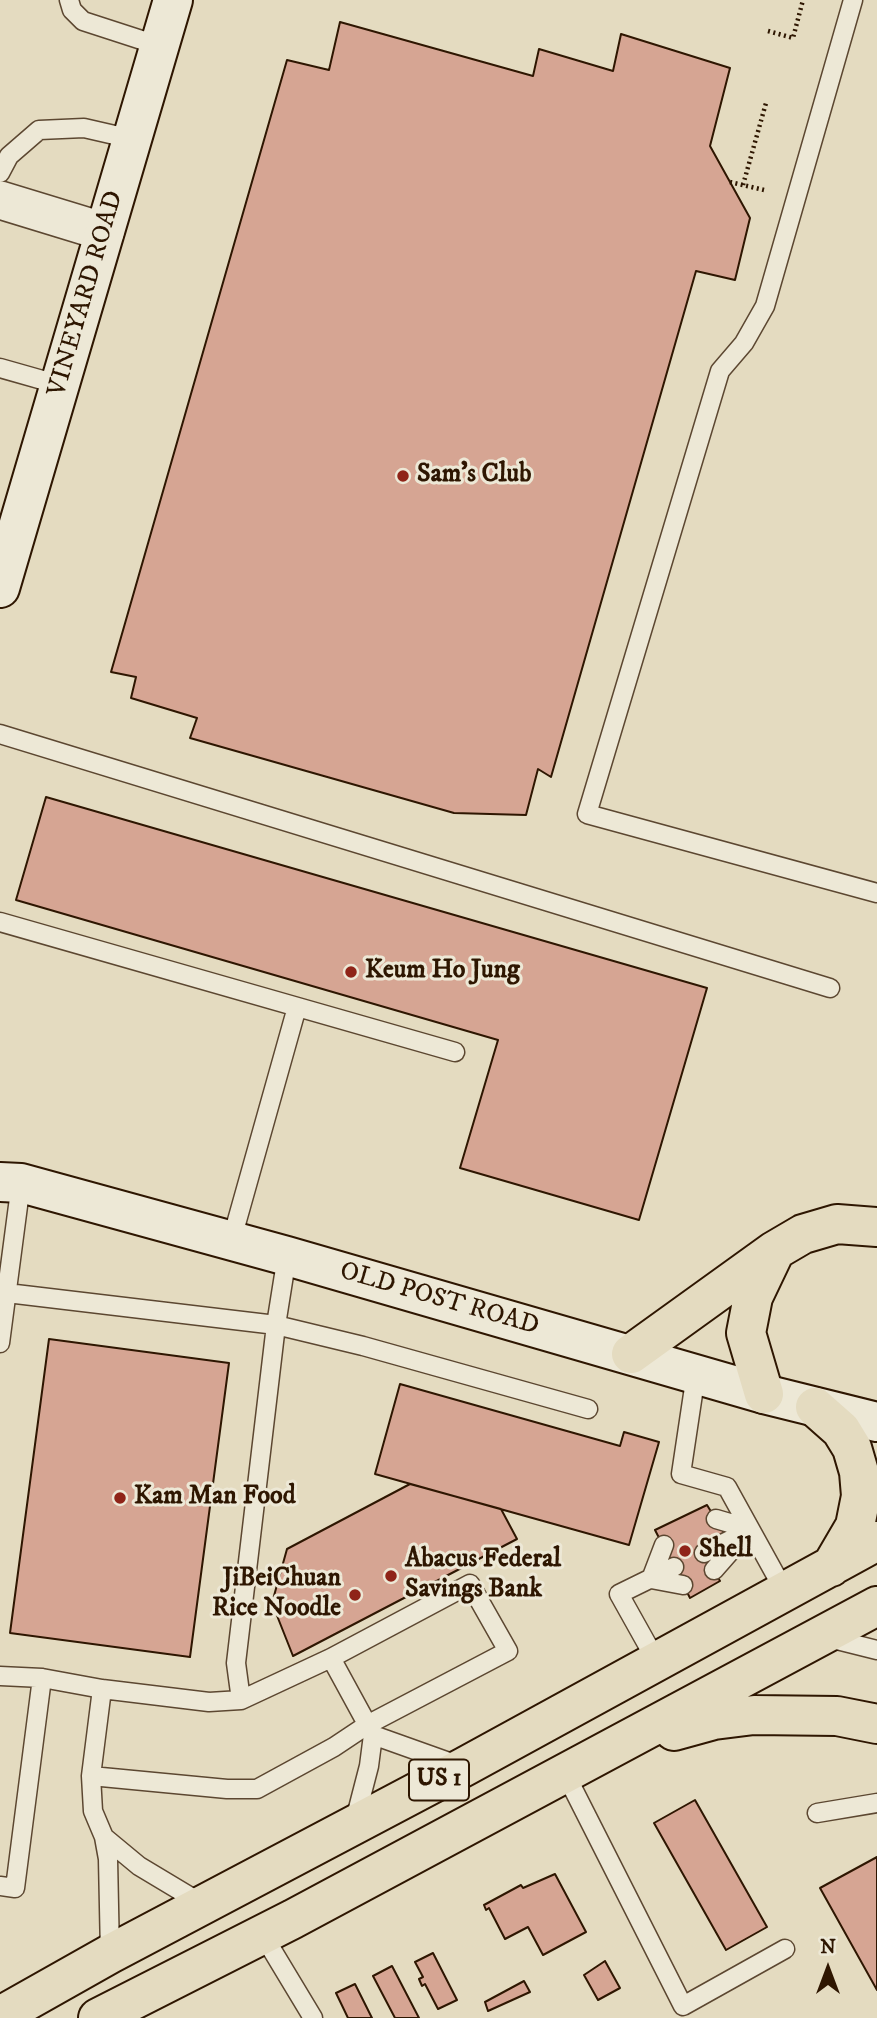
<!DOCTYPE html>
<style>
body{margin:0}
#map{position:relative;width:877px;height:2018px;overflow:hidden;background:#e4dbc0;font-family:"IM FELL DW Pica",serif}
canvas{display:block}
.north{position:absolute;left:793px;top:1934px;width:70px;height:70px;-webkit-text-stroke:5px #ede8d6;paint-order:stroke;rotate:0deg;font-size:19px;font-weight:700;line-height:28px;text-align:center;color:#2e1601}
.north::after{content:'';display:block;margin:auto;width:24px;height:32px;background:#2e1601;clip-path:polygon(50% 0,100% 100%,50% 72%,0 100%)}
</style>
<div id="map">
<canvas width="877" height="2018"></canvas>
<div class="north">N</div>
</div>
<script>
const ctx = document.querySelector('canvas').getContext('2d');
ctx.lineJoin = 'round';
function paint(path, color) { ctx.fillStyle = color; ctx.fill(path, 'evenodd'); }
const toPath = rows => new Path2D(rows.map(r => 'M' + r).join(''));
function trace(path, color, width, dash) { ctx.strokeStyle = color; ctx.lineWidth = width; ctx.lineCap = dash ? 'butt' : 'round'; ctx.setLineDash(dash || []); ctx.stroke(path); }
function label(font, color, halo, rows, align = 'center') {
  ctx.font = font + ' "IM FELL DW Pica",serif'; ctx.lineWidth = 6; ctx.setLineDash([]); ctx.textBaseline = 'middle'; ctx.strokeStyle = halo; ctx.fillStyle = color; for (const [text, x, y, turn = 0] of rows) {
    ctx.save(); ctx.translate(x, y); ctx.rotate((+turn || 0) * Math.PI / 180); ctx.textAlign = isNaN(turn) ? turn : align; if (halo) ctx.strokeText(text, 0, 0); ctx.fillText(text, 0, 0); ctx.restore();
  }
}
const building = toPath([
 [340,22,533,76,539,49,613,71,621,34,730,68,710,146,750,218,735,280,696,271,551,777,538,769,526,815,454,813,190,738,197,718,131,698,136,677,111,672,287,60,329,70,340,22],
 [46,797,707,988,639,1220,460,1168,498,1040,16,900,46,797],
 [49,1339,229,1363,190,1657,10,1633,49,1339],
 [400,1384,620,1446,624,1432,659,1442,629,1545,375,1474,400,1384],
 [410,1484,501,1509,517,1539,293,1656,272,1603,287,1549,410,1484],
 [707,1505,726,1536,701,1549,720,1581,690,1598,655,1530,707,1505],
 [695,1800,767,1927,726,1950,654,1823,695,1800],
 [877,1857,877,1990,820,1888,877,1857],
 [555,1874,586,1932,543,1955,528,1927,505,1939,489,1908,486,1910,484,1905,521,1885,523,1888,555,1874],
 [433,1953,457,2000,438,2009,425,1984,422,1986,419,1979,423,1977,415,1962,433,1953],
 [605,1961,620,1988,598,2000,584,1975,605,1961],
 [392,1966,419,2018,395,2018,373,1976,392,1966],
 [524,1981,530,1992,488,2011,485,2002,524,1981],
 [355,1984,372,2018,348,2018,336,1993,355,1984]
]);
paint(building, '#d6a593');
trace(building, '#2e1601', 2);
const lane = toPath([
 [69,0,72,10,83,21,160,46],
 [853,0,765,306,744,343,720,371,587,814,877,893],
 [0,173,9,156,39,130,84,128,132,139],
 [0,368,60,385],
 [0,734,830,988],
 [0,922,455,1052],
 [231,1242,297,1007],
 [7,1293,276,1325,363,1346,588,1409],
 [0,1343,21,1183],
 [696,1374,681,1474,727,1487,785,1592],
 [716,1519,750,1529],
 [664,1545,651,1579,683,1585],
 [704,1553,738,1536],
 [714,1570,750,1529],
 [825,1637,877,1650],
 [331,1658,373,1735,460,1766],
 [657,1662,619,1594,674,1567],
 [0,1676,42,1678,102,1689,209,1702,241,1700,331,1658,470,1584,508,1651,367,1725,334,1747,257,1789,227,1789,91,1776],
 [102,1689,91,1776,93,1811,104,1837,108,1859,110,1954],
 [241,1700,236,1663,276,1325,287,1256],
 [565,1773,683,2006,785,1949],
 [817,1813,877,1803],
 [354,1824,369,1766,373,1735],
 [104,1837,139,1866,204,1905],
 [0,1886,15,1888,42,1678],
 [263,1935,313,2018]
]);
const street = toPath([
 [0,200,105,232]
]);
const secondary = toPath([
 [0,588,173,0],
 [0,1182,21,1183,287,1256,764,1394,877,1422]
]);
const highway = toPath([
 [631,1354,774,1251,803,1234,837,1224,877,1227],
 [764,1394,746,1333,753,1297,774,1253],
 [815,1407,841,1430,852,1448,859,1472,861,1496,855,1526,831,1567],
 [674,1731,714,1720,754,1715,837,1716,877,1724],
 [0,2016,110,1954,464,1767,877,1541],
 [98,2018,293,1919,877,1606]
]);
trace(lane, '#5c4731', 21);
trace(street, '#5c4731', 40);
trace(secondary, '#2e1601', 42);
trace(highway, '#2e1601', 42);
trace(toPath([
 [768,31,793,38,803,0],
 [730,182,764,190],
 [743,185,766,103]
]), '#2e1601', 4.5, [2, 3.5]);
trace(lane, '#ede8d6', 18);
trace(street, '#ede8d6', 37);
trace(secondary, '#ede8d6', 38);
trace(highway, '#e4dbc0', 38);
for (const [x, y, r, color] of [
 [403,476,7,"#8f2418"],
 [351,972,7,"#8f2418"],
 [120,1498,7,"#8f2418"],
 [685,1551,7,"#8f2418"],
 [391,1576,7,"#8f2418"],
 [355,1595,7,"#8f2418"]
]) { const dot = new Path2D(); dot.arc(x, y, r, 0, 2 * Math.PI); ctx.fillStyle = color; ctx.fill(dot); trace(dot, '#ede8d6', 2.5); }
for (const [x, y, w] of [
 [439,1780,60]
]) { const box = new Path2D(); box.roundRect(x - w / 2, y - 20.5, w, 41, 5); ctx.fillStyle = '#ede8d6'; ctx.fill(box); trace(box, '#2e1601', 2); }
label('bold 24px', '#2e1601', null, [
 ["US 1",439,1780]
]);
label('26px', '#2e1601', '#ede8d6', [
 ["VINEYARD ROAD",87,294,-74],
 ["OLD POST ROAD",439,1300,16]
]);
label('bold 26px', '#2e1601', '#ede8d6', [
 ["Sam's Club",417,476],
 ["Keum Ho Jung",365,972],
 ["Kam Man Food",134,1498],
 ["Shell",699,1551],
 ["Abacus Federal",405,1561],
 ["Savings Bank",405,1591],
 ["JiBeiChuan",341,1580,"right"],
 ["Rice Noodle",341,1610,"right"]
], 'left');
</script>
